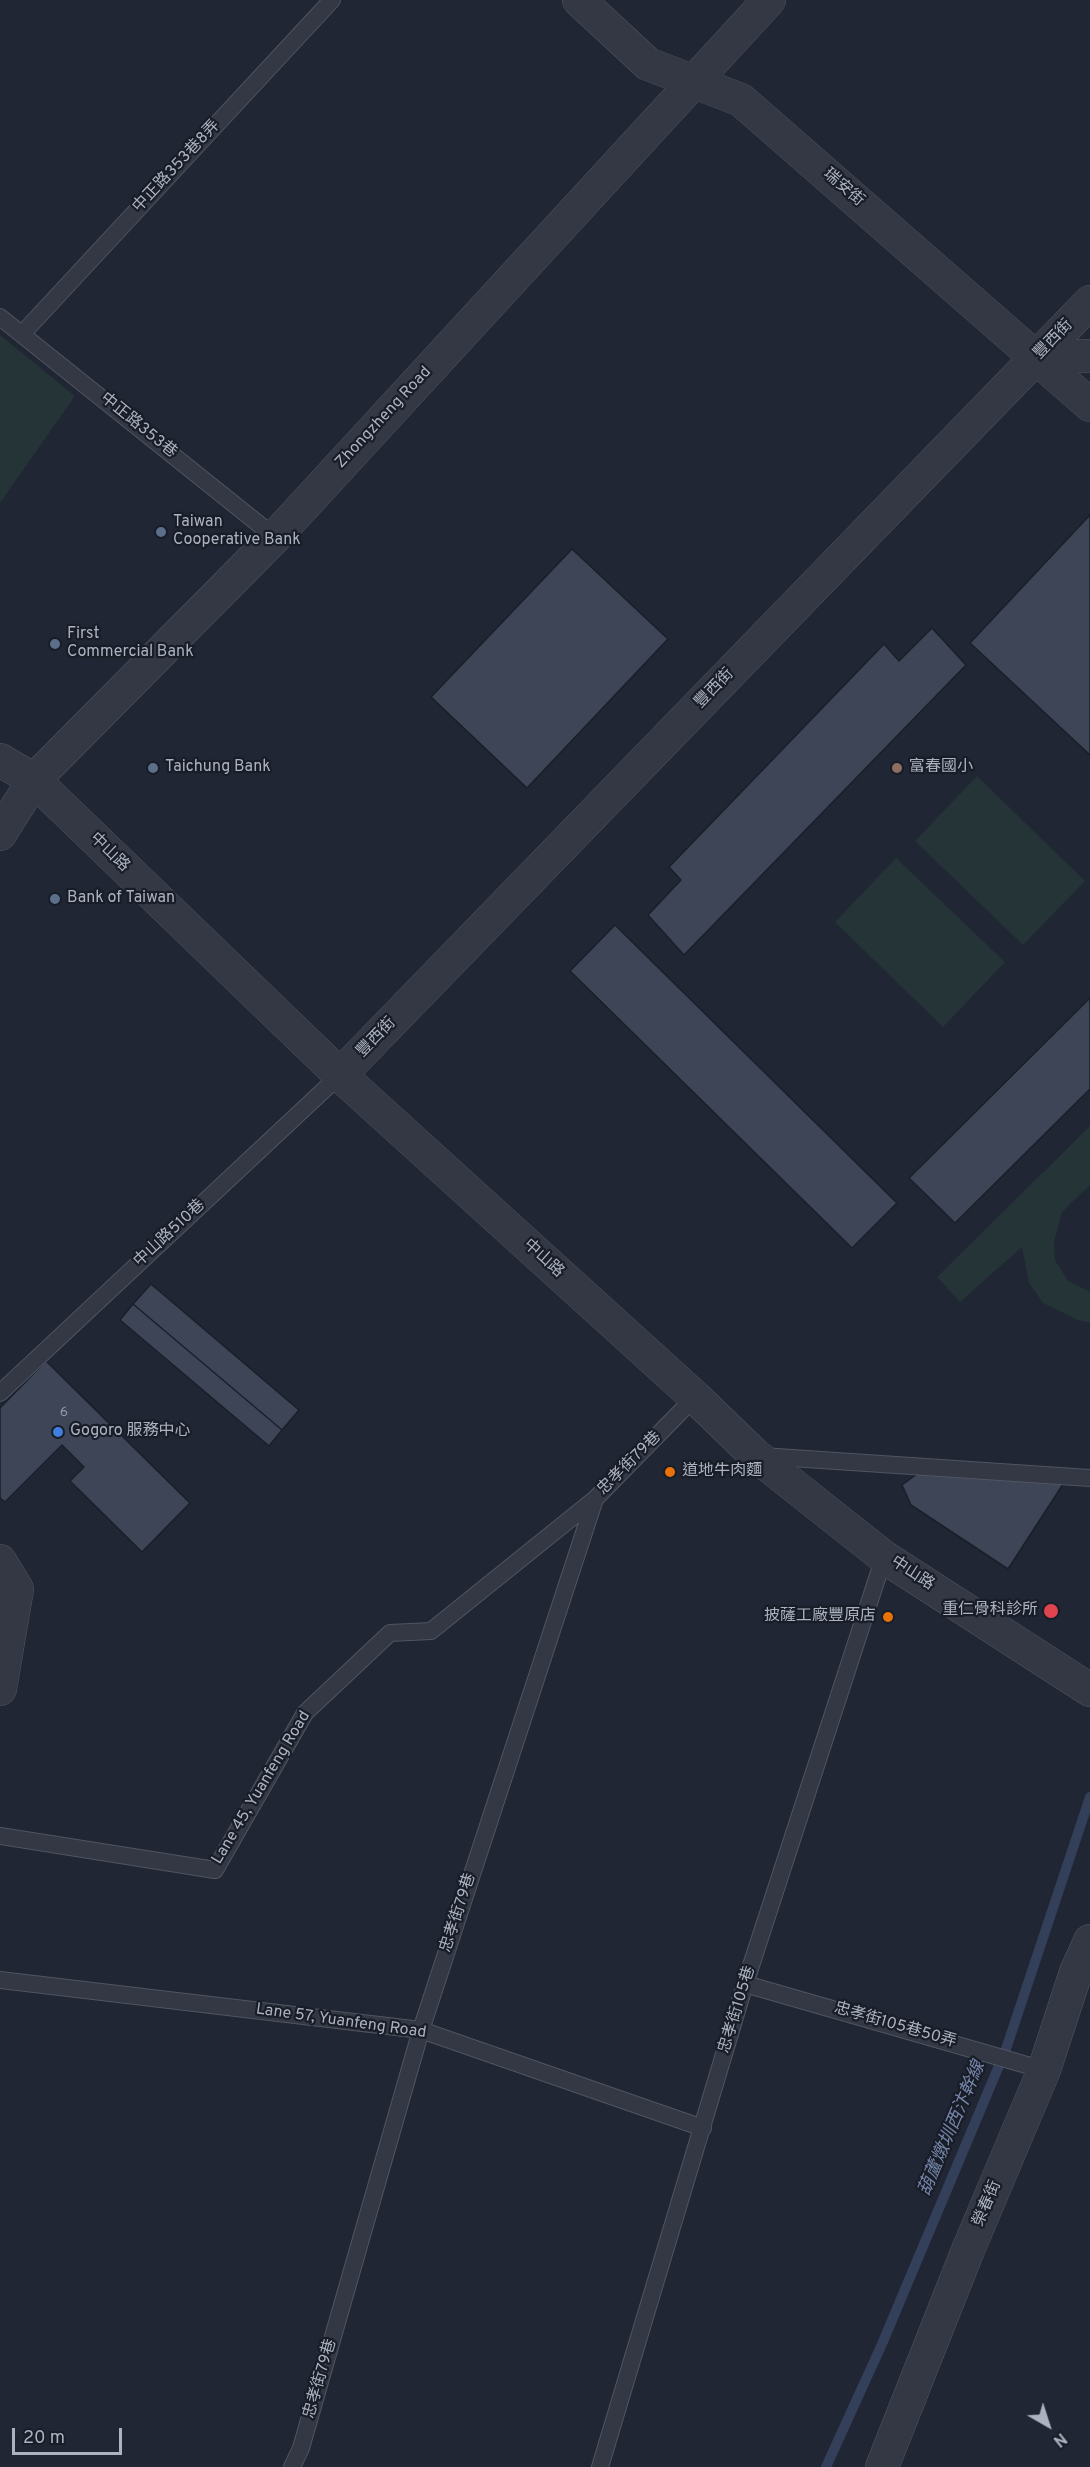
<!DOCTYPE html>
<meta charset="utf-8">
<style>
body{margin:0}
#map{position:relative;width:1090px;height:2467px;overflow:hidden;background:#202633;font-family:Overpass,sans-serif}
canvas{display:block}
.north{position:absolute;left:1018px;top:2395px;width:60px;height:60px;-webkit-text-stroke:4px #181d28;paint-order:stroke;rotate:141deg;font-size:16px;font-weight:700;line-height:24px;text-align:center;color:#acb2c1}
.north::after{content:'';display:block;margin:auto;width:21px;height:27px;background:#acb2c1;clip-path:polygon(50% 0,100% 100%,50% 72%,0 100%)}
.scale{position:absolute;left:12px;top:2428px;width:110px;height:27px;box-sizing:border-box;border:3px solid #acb2c1;border-top:0;padding-left:8px;font-size:18px;line-height:21px;white-space:nowrap;color:#acb2c1;-webkit-text-stroke:4px #181d28;paint-order:stroke}
</style>
<div id="map">
<canvas width="1090" height="2467"></canvas>
<div class="north">N</div>
<div class="scale">20 m</div>
</div>
<script>
const ctx = document.querySelector('canvas').getContext('2d');
ctx.lineJoin = 'round';
function paint(path, color) { ctx.fillStyle = color; ctx.fill(path, 'evenodd'); }
const toPath = rows => new Path2D(rows.map(r => 'M' + r).join(''));
function trace(path, color, width, dash) { ctx.strokeStyle = color; ctx.lineWidth = width; ctx.lineCap = dash ? 'butt' : 'round'; ctx.setLineDash(dash || []); ctx.stroke(path); }
function label(font, color, halo, rows, align = 'center') {
  ctx.font = font + ' Overpass,"Noto Sans TC",sans-serif'; ctx.lineWidth = 4.5; ctx.setLineDash([]); ctx.textBaseline = 'middle'; ctx.strokeStyle = halo; ctx.fillStyle = color; for (const [text, x, y, turn = 0] of rows) {
    ctx.save(); ctx.translate(x, y); ctx.rotate((+turn || 0) * Math.PI / 180); ctx.textAlign = isNaN(turn) ? turn : align; if (halo) ctx.strokeText(text, 0, 0); ctx.fillText(text, 0, 0); ctx.restore();
  }
}
paint(toPath([
 [0,335,75,396,0,503],
 [977,776,1085,881,1023,945,915,841],
 [896,858,1005,962,943,1027,835,922],
 [1090,1126,1090,1185,1062,1212,1054,1242,1055,1260,1068,1281,1090,1292,1090,1323,1078,1320,1043,1303,1029,1283,1022,1247,960,1302,937,1277]
]), '#243437');
trace(toPath([
 [826,2467,882,2344,1006,2049,1090,1797]
]), '#343f5a', 10);
const building = toPath([
 [1090,515,1090,755,970,643,1090,515],
 [572,549,668,639,527,788,431,697,572,549],
 [932,628,966,665,684,955,648,915,681,880,669,867,884,644,899,661,932,628],
 [615,925,897,1203,852,1248,570,971,615,925],
 [1090,998,1090,1089,955,1223,909,1178,1090,998],
 [151,1284,299,1410,282,1430,133,1304,151,1284],
 [133,1304,282,1430,269,1446,120,1320,133,1304],
 [46,1361,190,1503,142,1552,70,1481,84,1467,62,1445,5,1502,0,1498,0,1408,46,1361],
 [917,1474,1067,1478,1008,1569,911,1505,902,1485,917,1474]
]);
paint(building, '#3e4556');
trace(building, '#1a1f2a', 1.5);
const service = toPath([
 [0,317,275,537],
 [22,334,332,0],
 [0,1393,340,1075],
 [762,1456,1090,1478],
 [0,1836,215,1870,305,1713,390,1633,431,1631,595,1499],
 [0,1980,421,2030,703,2128],
 [745,1984,1044,2070],
 [292,2467,301,2448,421,2030,595,1499,695,1397],
 [600,2467,745,1984,884,1557]
]);
const minor = toPath([
 [579,0,648,64,741,100,1090,405],
 [1037,357,1090,356],
 [340,1075,1090,302],
 [0,1561,17,1589,0,1689],
 [882,2467,968,2250,1044,2070,1076,1972,1090,1941]
]);
const tertiary = toPath([
 [0,760,34,780,340,1075,695,1397,755,1455,884,1557,1090,1690],
 [0,834,34,780,275,537,769,0]
]);
trace(service, '#505562', 18);
trace(minor, '#505562', 34);
trace(tertiary, '#505562', 34);
trace(service, '#333844', 16);
trace(minor, '#333844', 33);
trace(tertiary, '#333844', 33);
for (const [x, y, r, color] of [
 [161,532,6,"#5c6f8a"],
 [55,644,6,"#5c6f8a"],
 [153,768,6,"#5c6f8a"],
 [897,768,6,"#8d6e63"],
 [55,899,6,"#5c6f8a"],
 [58,1432,6,"#3f7fe0"],
 [670,1472,6,"#e8710a"],
 [1051,1611,8,"#e0444e"],
 [888,1617,6,"#e8710a"]
]) { const dot = new Path2D(); dot.arc(x, y, r, 0, 2 * Math.PI); ctx.fillStyle = color; ctx.fill(dot); trace(dot, '#181d28', 2); }
label('14px', '#9097a6', null, [
 ["6",64,1413]
]);
label('16px', '#acb2c1', '#181d28', [
 ["中正路353巷8弄",177,167,-47],
 ["瑞安街",843,188,41],
 ["豐西街",1054,340,-46],
 ["Zhongzheng Road",384,418,-47],
 ["中正路353巷",138,426,39],
 ["豐西街",715,689,-46],
 ["中山路",109,853,44],
 ["豐西街",377,1038,-46],
 ["中山路510巷",170,1234,-43],
 ["中山路",543,1259,42],
 ["忠孝街79巷",630,1464,-45],
 ["中山路",912,1574,33],
 ["Lane 45, Yuanfeng Road",262,1788,-59],
 ["忠孝街79巷",459,1913,-72],
 ["忠孝街105巷",738,2010,-73],
 ["Lane 57, Yuanfeng Road",341,2022,8],
 ["忠孝街105巷50弄",895,2026,16],
 ["榮春街",988,2204,-67],
 ["忠孝街79巷",321,2379,-74]
]);
label('16px', '#acb2c1', '#181d28', [
 ["Taiwan",173,523],
 ["Cooperative Bank",173,541],
 ["First",67,635],
 ["Commercial Bank",67,653],
 ["Taichung Bank",165,768],
 ["富春國小",909,768],
 ["Bank of Taiwan",67,899],
 ["Gogoro 服務中心",70,1432],
 ["道地牛肉麵",682,1472],
 ["重仁骨科診所",1038,1611,"right"],
 ["披薩工廠豐原店",876,1617,"right"]
], 'left');
label('italic 18px', '#7686a9', '#181d28', [
 ["葫蘆燉圳西汴幹線",953,2129,-67]
]);
</script>
